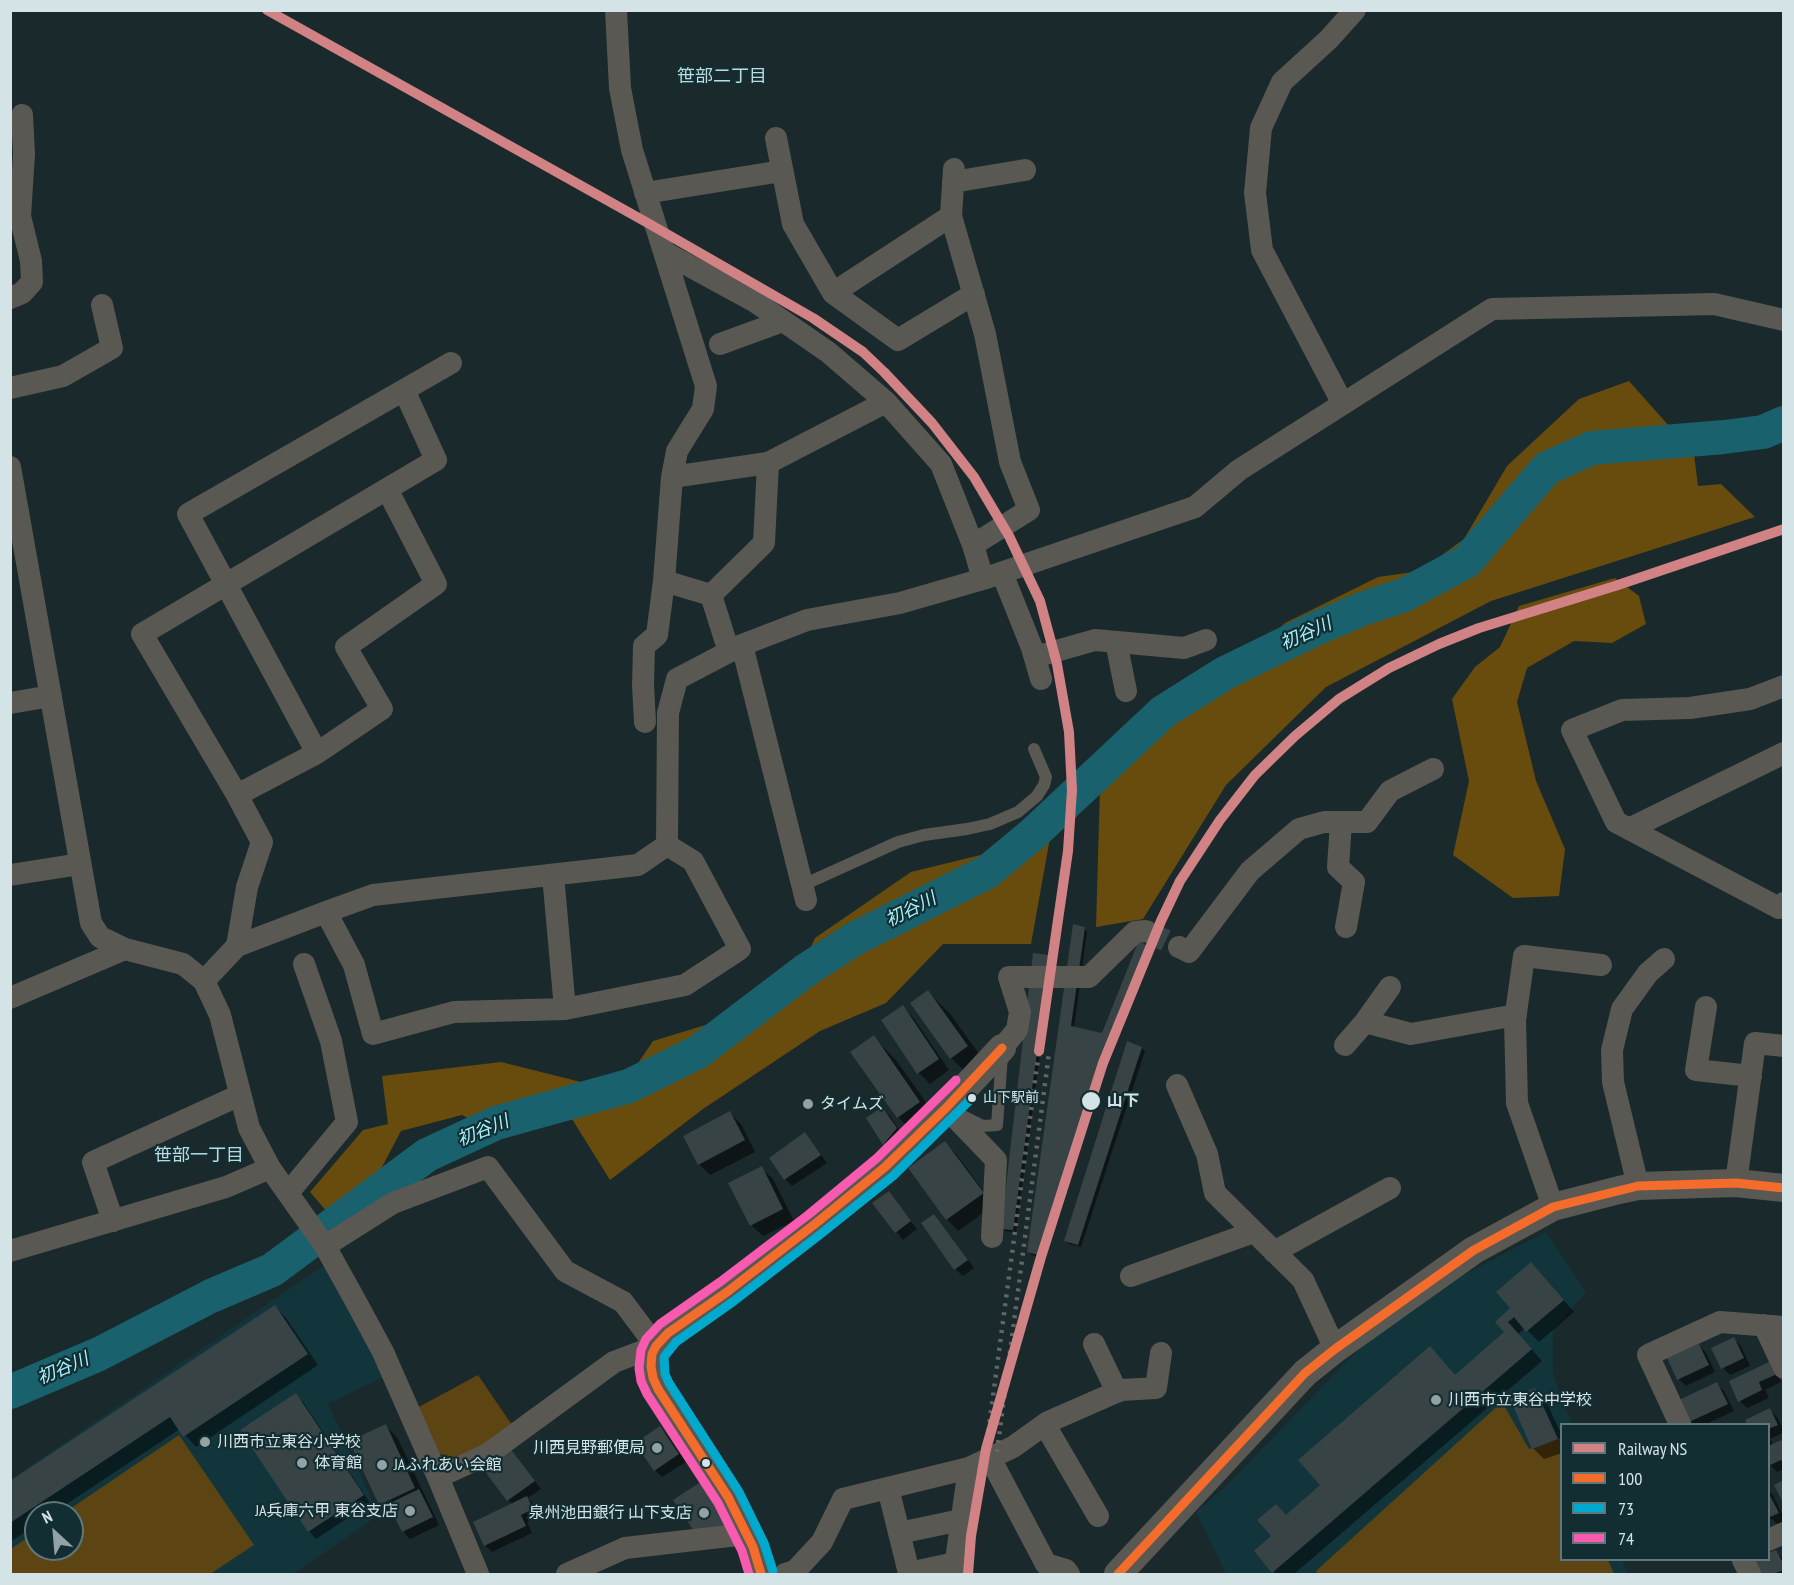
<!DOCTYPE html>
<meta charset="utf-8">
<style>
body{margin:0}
#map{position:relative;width:1794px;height:1585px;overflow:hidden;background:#1a292b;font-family:"PT Sans Narrow",sans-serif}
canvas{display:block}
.frame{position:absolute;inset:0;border:12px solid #d4e3e6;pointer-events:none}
.legend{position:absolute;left:1560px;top:1423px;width:210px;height:138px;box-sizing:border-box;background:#132e32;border:2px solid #60767a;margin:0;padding:8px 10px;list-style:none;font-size:18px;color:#d4e3e6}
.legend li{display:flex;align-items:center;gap:12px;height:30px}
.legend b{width:30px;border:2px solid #60767a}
.north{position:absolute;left:24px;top:1501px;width:60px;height:60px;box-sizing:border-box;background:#132e32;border:2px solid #60767a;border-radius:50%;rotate:334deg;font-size:16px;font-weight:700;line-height:24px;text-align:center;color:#d4e3e6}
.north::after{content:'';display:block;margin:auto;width:21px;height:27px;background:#93a2a5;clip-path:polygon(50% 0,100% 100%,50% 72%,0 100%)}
</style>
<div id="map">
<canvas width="1794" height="1585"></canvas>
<div class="frame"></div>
<ul class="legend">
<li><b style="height:8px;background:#d18284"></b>Railway NS</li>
<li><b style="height:8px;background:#f36c2b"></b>100</li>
<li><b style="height:8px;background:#00a9ce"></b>73</li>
<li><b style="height:8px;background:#f75aaf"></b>74</li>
</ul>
<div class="north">N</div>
</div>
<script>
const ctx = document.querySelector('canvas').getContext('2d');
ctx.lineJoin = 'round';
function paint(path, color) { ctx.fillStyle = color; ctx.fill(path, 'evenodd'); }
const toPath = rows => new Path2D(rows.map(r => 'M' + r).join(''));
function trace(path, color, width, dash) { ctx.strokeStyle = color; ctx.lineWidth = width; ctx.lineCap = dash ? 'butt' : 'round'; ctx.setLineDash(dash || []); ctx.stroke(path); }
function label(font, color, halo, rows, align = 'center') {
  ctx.font = font + ' "PT Sans Narrow","Noto Sans JP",sans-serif'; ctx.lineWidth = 4.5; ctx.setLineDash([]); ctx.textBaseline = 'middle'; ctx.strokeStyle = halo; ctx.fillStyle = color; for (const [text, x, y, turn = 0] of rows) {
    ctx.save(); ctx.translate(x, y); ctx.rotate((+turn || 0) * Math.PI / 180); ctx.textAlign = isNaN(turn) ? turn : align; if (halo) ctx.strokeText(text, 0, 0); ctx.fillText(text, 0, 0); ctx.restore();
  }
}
paint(toPath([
 [1546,1232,1586,1292,1553,1330,1553,1375,1572,1424,1562,1424,1562,1560,1622,1560,1628,1574,1226,1574,1196,1512,1226,1486,1350,1358,1407,1304],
 [326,1264,385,1376,328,1404,379,1515,293,1574,11,1574,11,1479],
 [36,1513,72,1513,72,1549,36,1549]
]), '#12353b');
paint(toPath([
 [478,1375,512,1425,464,1459,434,1453,415,1409],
 [1502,1402,1529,1449,1561,1438,1561,1439,1562,1560,1608,1560,1614,1574,1318,1574,1316,1571],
 [179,1435,254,1545,210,1574,11,1574,11,1549,36,1532,36,1549,72,1549,72,1513,64,1513]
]), '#5c4512');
paint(toPath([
 [1629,381,1694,454,1698,486,1721,484,1755,517,1491,601,1326,687,1226,785,1143,919,1096,927,1100,787,1183,717,1285,623,1378,577,1420,571,1464,539,1507,466,1579,399],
 [1615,578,1639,596,1646,624,1612,643,1574,641,1527,668,1517,702,1536,781,1565,849,1559,896,1513,898,1453,855,1469,781,1452,699,1475,667,1500,647,1519,606],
 [1050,838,1031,944,943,944,886,1003,820,1031,703,1109,610,1180,572,1119,497,1133,462,1115,401,1131,381,1169,328,1213,310,1192,363,1130,388,1124,382,1076,501,1062,581,1082,634,1069,653,1041,788,1000,815,938,911,872]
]), '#674c0e');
paint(toPath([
 [1084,929,1087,932,1074,1028,1103,1035,1146,947,1150,950,1105,1058,1041,1258,1032,1255,1029,1252],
 [1049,956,1053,959,1016,1233,1005,1231,1002,1228],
 [928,992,951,1015,990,1069,974,1080,951,1058],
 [903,1007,914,1019,949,1070,930,1084,919,1073],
 [873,1037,896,1060,942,1125,921,1140,898,1117,852,1052],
 [1142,1048,1145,1051,1081,1247,1069,1244,1066,1241],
 [882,1109,890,1116,903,1136,891,1151,885,1144,868,1119],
 [730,1113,741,1124,755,1152,710,1175,699,1164],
 [805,1134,812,1142,827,1163,792,1186,785,1179,771,1158],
 [945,1143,956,1154,994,1205,958,1231,947,1219,910,1168],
 [761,1168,773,1179,794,1221,763,1236,751,1225],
 [889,1193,917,1229,903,1240,874,1203],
 [934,1216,941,1223,974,1268,963,1276,955,1269],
 [1542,1275,1574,1312,1539,1342,1525,1328,1518,1334,1542,1361,1294,1574,1276,1574,1256,1552,1273,1536,1286,1516,1456,1376,1506,1333,1497,1322],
 [275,1307,286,1318,318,1365,196,1447,180,1429,53,1513,36,1513,36,1525,10,1542,10,1483],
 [1734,1339,1741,1346,1750,1366,1730,1375,1723,1368],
 [1699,1345,1706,1353,1715,1372,1686,1386,1679,1379],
 [1776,1371,1781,1382,1765,1390,1769,1398,1747,1408,1740,1401,1731,1382],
 [1717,1384,1724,1391,1734,1411,1706,1424,1694,1424,1690,1421],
 [1535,1390,1546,1401,1562,1436,1562,1453,1544,1459,1533,1448],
 [296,1395,303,1402,370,1503,316,1539,309,1531,242,1431],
 [1770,1410,1777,1417,1784,1431,1784,1432,1770,1439,1774,1446,1784,1441,1784,1469,1777,1472,1768,1462,1768,1424,1749,1424,1747,1420],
 [386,1426,397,1437,439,1525,410,1539,403,1531,395,1514,392,1516,380,1505,351,1442],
 [660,1428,667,1435,686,1462,662,1477,655,1470],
 [510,1450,541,1489,528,1498,534,1505,539,1516,527,1522,532,1533,492,1552,485,1545,513,1504,508,1500],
 [1768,1491,1773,1495,1784,1518,1784,1521,1777,1524,1772,1519,1768,1520],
 [1776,1552,1783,1559,1784,1574,1757,1574,1752,1563,1759,1560,1768,1560]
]), '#0007');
trace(toPath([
 [10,1392,99,1354,211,1296,272,1270,427,1155,496,1123,629,1086,698,1052,806,970,854,939,987,872,1034,833,1163,712,1225,673,1313,630,1362,609,1404,595,1467,561,1547,468,1592,448,1724,437,1763,432,1784,423]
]), '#19616c', 34);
paint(toPath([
 [1073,924,1085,927,1071,1026,1102,1033,1139,940,1147,946,1102,1054,1038,1255,1027,1252],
 [1033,953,1050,955,1013,1230,1001,1229],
 [928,990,968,1046,950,1059,910,1003],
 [903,1005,939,1059,917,1074,881,1020],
 [874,1035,920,1102,897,1118,850,1052],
 [1127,1041,1142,1047,1078,1245,1064,1241],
 [882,1107,897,1128,883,1145,866,1118],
 [730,1111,745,1140,698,1165,683,1136],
 [805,1132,821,1155,784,1180,769,1158],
 [945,1141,984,1193,946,1220,908,1168],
 [762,1166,783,1209,750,1226,728,1183],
 [889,1191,911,1221,895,1233,872,1203],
 [934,1214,968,1260,954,1270,921,1223],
 [1531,1262,1564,1300,1526,1332,1514,1317,1508,1322,1532,1349,1272,1573,1254,1551,1271,1536,1257,1520,1276,1504,1286,1515,1320,1485,1298,1460,1430,1346,1455,1375,1504,1332,1495,1322,1510,1308,1496,1292],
 [275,1305,308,1354,183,1437,170,1417,10,1523,10,1481],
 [1734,1337,1744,1358,1721,1369,1711,1348],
 [1699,1344,1709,1365,1677,1380,1667,1358],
 [1769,1362,1775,1375,1759,1382,1762,1390,1738,1402,1729,1381],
 [1717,1382,1728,1404,1689,1422,1679,1400],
 [1535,1388,1558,1439,1532,1449,1510,1399],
 [296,1393,364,1495,308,1532,240,1430],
 [1770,1408,1778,1425,1768,1429,1768,1424,1747,1424,1745,1420],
 [386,1424,415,1488,379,1505,349,1441],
 [660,1426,679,1454,654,1471,635,1443],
 [1784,1439,1784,1465,1781,1460,1768,1466,1768,1446],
 [510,1448,535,1481,507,1501,483,1469],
 [705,1479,734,1526,694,1531,673,1500],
 [1784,1480,1784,1505,1774,1485],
 [419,1489,433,1517,402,1532,388,1504],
 [1768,1492,1779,1513,1768,1518],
 [527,1496,533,1509,521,1515,526,1526,484,1546,473,1522],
 [1776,1550,1784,1565,1784,1570,1773,1574,1756,1574,1750,1562,1755,1560,1768,1560,1768,1553]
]), '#374345');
trace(toPath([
 [1146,931,1179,947]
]), '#364547', 22, [22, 11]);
trace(toPath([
 [803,885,898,842,924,835,967,829,990,824,1018,812,1037,796,1044,785,1046,777,1034,749],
 [961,1115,983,1126,997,1125,1002,1055]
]), '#595852', 12);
trace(toPath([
 [616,10,620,88,632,150,706,386,703,409,677,451,672,477],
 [776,138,793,224,833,293,898,340,974,294],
 [953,182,1025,170],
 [645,193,782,171],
 [951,216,985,334,1010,462,1029,510,973,545,983,579],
 [664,252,754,301,828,352,886,402],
 [833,293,951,216,954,169],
 [10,298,22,293,32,282,31,261,20,216,24,154,22,115],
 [720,344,783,321],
 [10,388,63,376,112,348,102,305],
 [1343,404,1262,250,1255,193,1261,128,1282,82,1329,39,1355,10],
 [10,467,91,923,100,937,125,949],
 [1002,573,1032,648,1041,679],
 [711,595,764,543,768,463],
 [1116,642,1126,691],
 [742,645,806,900],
 [729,652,711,595,664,581,672,477,768,463,886,402,941,464,973,545],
 [1035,657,1095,640,1184,648,1206,640],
 [1784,686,1750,699,1690,708,1622,710,1572,730,1616,822,1779,908,1784,903],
 [10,703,51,696],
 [645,722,643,685,644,646,657,635,664,581],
 [317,753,382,709,346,647,436,584,387,489],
 [237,795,142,634,436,460,404,390],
 [1341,822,1338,867,1354,882,1346,927],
 [1629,829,1784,753],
 [667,845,668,713,677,679,742,645,807,620,900,603,983,579,1195,507,1239,470,1492,309,1714,304,1784,320],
 [10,875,80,864],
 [553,875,565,1009],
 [237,946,326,912,373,895,638,865,667,845,693,861,740,949,685,985,565,1009,454,1012,373,1034,354,965,326,912],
 [1179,947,1189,952,1250,871,1299,829,1324,822,1367,822,1390,791,1433,769],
 [204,981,237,946,247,887,262,842,237,795,317,753,188,514,451,363],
 [10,998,125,949,183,964,204,981,220,1015,249,1128,270,1168,325,1246,355,1300,383,1352,438,1477,488,1454,614,1362,656,1346,623,1302,565,1271,488,1167,393,1203,325,1246],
 [1706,1007,1696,1070,1751,1076],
 [1365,1022,1411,1034,1516,1015],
 [1345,1045,1365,1022,1390,987],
 [1002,1048,1017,1030,1020,1012,1009,977,1089,977,1135,932,1146,931],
 [1177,1085,1207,1154,1215,1193,1303,1280,1335,1349],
 [946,1108,996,1160,992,1237],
 [1736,1183,1755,1043,1784,1046],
 [1638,1186,1613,1082,1612,1050,1622,1009,1648,973,1664,959],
 [288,1193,347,1122,331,1041,304,964],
 [1553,1207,1517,1103,1515,1020,1524,956,1601,965],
 [113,1221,93,1162,240,1095],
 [10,1251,226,1187,270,1168],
 [1274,1252,1390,1188],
 [1131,1276,1254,1232],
 [1764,1325,1784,1368],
 [1094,1344,1117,1392],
 [1680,1424,1648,1355,1720,1322,1784,1327],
 [1045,1425,1098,1516],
 [990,1458,1046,1564,1066,1570,1069,1574],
 [438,1477,478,1574],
 [888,1488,909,1573,955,1563],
 [899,1533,961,1520],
 [1768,1540,1784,1533],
 [1743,1560,1750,1574],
 [567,1574,625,1548,746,1534],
 [785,1574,795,1571,822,1542,843,1499,969,1468,1013,1447,1048,1422,1121,1390,1156,1388,1161,1353],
 [954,1574,969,1468]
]), '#595852', 22);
trace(toPath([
 [761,1574,753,1547,728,1497,658,1389,653,1378,651,1366,652,1354,656,1346,668,1333,727,1292,815,1224,885,1167,946,1108,1002,1048],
 [1118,1574,1305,1373,1335,1349,1474,1250,1553,1207,1619,1190,1638,1186,1736,1183,1784,1188]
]), '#595852', 28);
trace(toPath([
 [986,1449,1039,1051],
 [997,1452,1049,1053]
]), '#636664', 4.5, [3, 6]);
trace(toPath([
 [761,1574,753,1547,728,1497,658,1389,653,1378,651,1366,652,1354,656,1346,668,1333,727,1292,815,1224,885,1167,946,1108,1002,1048],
 [1118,1574,1305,1373,1335,1349,1474,1250,1553,1207,1638,1186,1736,1183,1784,1188]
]), '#f36c2b', 9);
trace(toPath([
 [773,1571,764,1543,739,1492,669,1383,665,1374,664,1357,676,1342,734,1301,822,1233,893,1176,972,1098]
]), '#00a9ce', 9);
trace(toPath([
 [749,1574,742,1551,718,1503,647,1394,641,1381,639,1368,641,1350,646,1339,660,1324,720,1282,808,1215,877,1158,956,1080]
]), '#f75aaf', 9);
trace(toPath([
 [267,10,646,222,813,318,863,352,884,372,932,423,974,477,1009,536,1040,601,1057,664,1069,732,1072,790,1068,851,1039,1051],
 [968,1574,971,1536,986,1449,1041,1257,1103,1063,1161,921,1180,881,1220,820,1255,775,1295,736,1339,699,1389,668,1439,644,1479,628,1615,586,1784,529]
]), '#d18284', 10);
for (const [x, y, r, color] of [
 [972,1098,5,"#d4e3e6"],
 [1091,1101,10,"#d4e3e6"],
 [808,1104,6,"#93a2a5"],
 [1436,1400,6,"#93a2a5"],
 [205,1442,6,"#93a2a5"],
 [657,1448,6,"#93a2a5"],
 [302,1463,6,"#93a2a5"],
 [706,1463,5,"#d4e3e6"],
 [382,1465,6,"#93a2a5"],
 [410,1511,6,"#93a2a5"],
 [704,1513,6,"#93a2a5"]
]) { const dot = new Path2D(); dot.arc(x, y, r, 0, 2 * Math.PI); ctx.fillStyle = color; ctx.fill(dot); trace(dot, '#132e32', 2); }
label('14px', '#d4e3e6', '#132e32', [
 ["山下駅前",983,1098]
], 'left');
label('bold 16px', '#d4e3e6', '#132e32', [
 ["山下",1107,1101]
], 'left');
label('16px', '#d4e3e6', '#132e32', [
 ["タイムズ",820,1104],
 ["川西市立東谷中学校",1448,1400],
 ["川西市立東谷小学校",217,1442],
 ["川西見野郵便局",645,1448,"right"],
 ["体育館",314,1463],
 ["JAふれあい会館",394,1465],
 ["JA兵庫六甲 東谷支店",398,1511,"right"],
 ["泉州池田銀行 山下支店",692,1513,"right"]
], 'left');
label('18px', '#bcdbe0', '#132e32', [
 ["笹部二丁目",722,77],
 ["笹部一丁目",199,1156]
]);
label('italic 18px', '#a8f1fd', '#132e32', [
 ["初谷川",1306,634,-24],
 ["初谷川",911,910,-27],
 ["初谷川",483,1131,-22],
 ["初谷川",63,1369,-23]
]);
</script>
